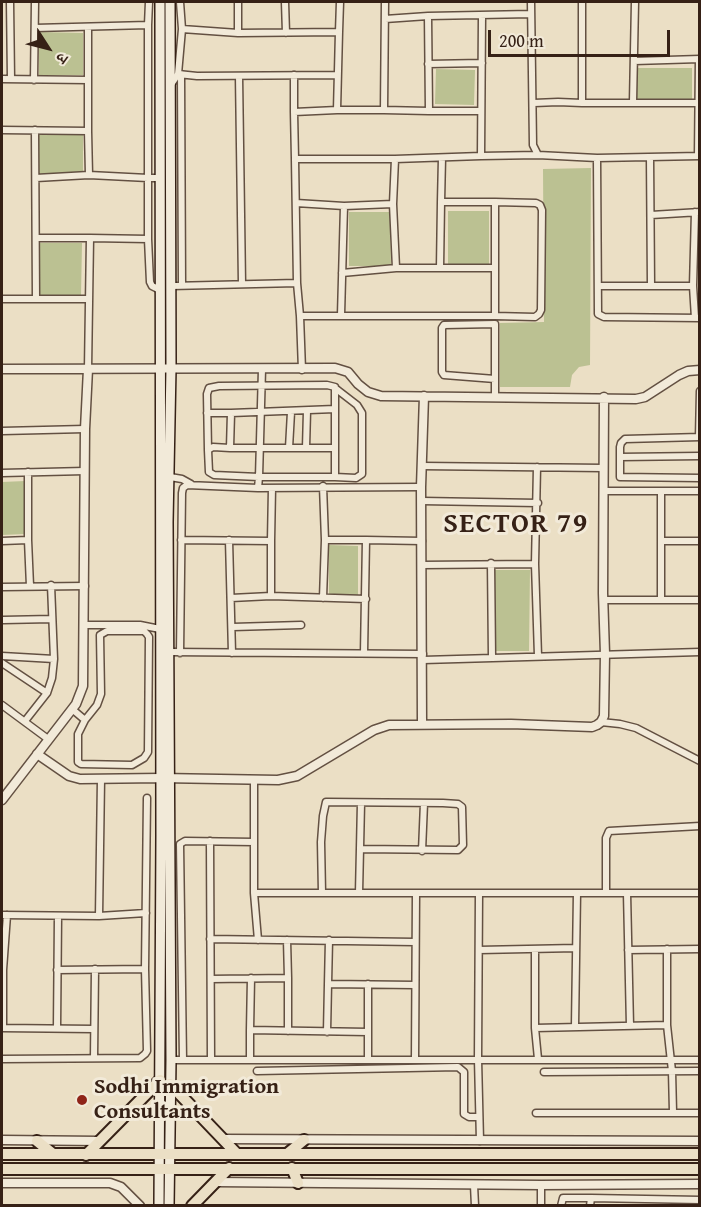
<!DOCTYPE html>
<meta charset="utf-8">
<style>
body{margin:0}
#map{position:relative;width:701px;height:1207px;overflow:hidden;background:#ebdfc5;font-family:"Gentium Book Plus","Noto Serif Devanagari",serif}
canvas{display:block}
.frame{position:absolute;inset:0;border:3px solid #362116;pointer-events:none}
.north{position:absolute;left:18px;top:18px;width:60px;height:60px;-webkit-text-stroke:4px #f2ead9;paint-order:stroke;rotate:126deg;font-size:16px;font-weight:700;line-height:24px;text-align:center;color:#362116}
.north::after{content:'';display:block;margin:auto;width:21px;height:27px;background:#362116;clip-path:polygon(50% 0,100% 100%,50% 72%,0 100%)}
.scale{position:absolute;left:488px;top:30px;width:182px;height:27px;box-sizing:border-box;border:3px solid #362116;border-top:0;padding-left:8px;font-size:18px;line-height:21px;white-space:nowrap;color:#362116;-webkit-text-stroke:4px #f2ead9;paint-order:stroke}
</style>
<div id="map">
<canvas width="701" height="1207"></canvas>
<div class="frame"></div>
<div class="north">उ</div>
<div class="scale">200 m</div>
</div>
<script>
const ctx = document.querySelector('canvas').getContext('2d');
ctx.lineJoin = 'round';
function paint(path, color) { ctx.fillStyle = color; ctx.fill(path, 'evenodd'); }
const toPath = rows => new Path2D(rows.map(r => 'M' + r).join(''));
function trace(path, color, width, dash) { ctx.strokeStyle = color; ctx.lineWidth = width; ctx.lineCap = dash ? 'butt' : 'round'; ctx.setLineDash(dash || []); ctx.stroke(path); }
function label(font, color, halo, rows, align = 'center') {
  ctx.font = font + ' "Gentium Book Plus",serif'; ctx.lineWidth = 6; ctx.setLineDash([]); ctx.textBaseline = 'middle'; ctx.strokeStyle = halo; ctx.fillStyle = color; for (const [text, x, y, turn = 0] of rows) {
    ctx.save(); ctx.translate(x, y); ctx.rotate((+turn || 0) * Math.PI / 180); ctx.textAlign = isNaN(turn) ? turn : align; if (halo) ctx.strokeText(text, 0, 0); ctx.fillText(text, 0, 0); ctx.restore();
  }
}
paint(toPath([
 [39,32,83,33,83,75,39,75],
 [637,68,692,68,692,99,637,99],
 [436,69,475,70,474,105,435,104],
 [38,135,83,135,83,175,39,175],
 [591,168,590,365,579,367,572,375,570,387,500,387,500,323,544,322,543,169],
 [448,211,489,211,489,265,448,265],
 [349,212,390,212,391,266,349,266],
 [40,243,82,243,81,296,40,296],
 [25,481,25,534,2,535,2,482],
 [329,545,358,546,358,595,329,595],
 [494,570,530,570,529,651,493,651]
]), '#bbc192');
const minor = toPath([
 [10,2,11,79],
 [180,2,182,29,238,33,339,32,337,110,384,110],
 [285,2,286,33],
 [385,2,384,110,429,111,428,16,385,19],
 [531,2,533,145,538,155,597,158,700,156],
 [582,2,582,103],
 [428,16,531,14],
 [482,16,481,156,538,155],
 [148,25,148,178,160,178],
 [88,27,88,131,89,175],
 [35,28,148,25,149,2],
 [339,32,340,2],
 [238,33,238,2],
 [634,61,700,59],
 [428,64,482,63],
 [178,74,197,76,337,75],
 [181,74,182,285],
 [294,75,294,112,337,110],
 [239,76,242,284],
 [2,79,88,80],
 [34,80,35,2],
 [170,86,178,74,182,29],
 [633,102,635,2],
 [534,103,558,102,582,103,698,103],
 [429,111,481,111],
 [294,112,295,159,395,159,481,156],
 [2,130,88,131],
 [35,130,36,299],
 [698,156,699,59],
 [650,157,651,286],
 [597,158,598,314,604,317,700,318],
 [295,159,297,283,300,316],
 [36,178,89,175,148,178,148,239,90,238],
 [296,203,344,206],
 [651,215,700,212],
 [36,238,90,238,88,369],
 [148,239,150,282,152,286,160,290],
 [396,268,495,268],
 [440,268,441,202],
 [342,273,396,268,393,204],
 [171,286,297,283],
 [598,286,693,286,695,212],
 [693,286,695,318],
 [2,299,88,299],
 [341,315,344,206,393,204,395,159],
 [495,316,535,317,539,314,541,310,542,210,540,205,536,203,495,202],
 [302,370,300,316,495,316,495,202,441,202,442,158],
 [495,379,444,375,442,372,442,328,444,325,495,324,495,397],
 [207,413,231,413,230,448,213,447,208,450,209,472,214,475,259,477,262,369],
 [231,413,335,409],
 [2,431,85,429],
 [699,437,700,391],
 [700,437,625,439,621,443,620,447,620,477,700,478],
 [230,448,334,448],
 [289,448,291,412],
 [306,448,307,411],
 [208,450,207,394,209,388,219,386,327,385,335,387,335,477,259,477,258,488],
 [620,457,700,456],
 [422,466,604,468],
 [537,467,535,564,538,656],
 [2,473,85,471],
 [170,477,182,479,191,484],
 [335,477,356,478,362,474,362,413,357,405,335,388],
 [323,486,325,540,366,540],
 [604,491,700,491],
 [422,501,538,503],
 [28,540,30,586],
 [181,540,271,541,272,488],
 [229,540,232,653],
 [2,541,28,540,28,472],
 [271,541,271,596],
 [661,541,700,541],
 [491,563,492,657],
 [422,565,535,564],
 [2,587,85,586],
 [231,598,271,596,366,599],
 [323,598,325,540],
 [661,599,661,491],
 [603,600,700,600],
 [3,620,52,619],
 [83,625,140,625,160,629],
 [233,627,301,625],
 [169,652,423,654],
 [180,653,182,493,183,488,187,485,258,488,421,487],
 [364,653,366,540,422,541],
 [2,656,54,659],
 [423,660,700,652],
 [2,663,47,693],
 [2,705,48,739],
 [72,709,85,720,78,734,78,762,81,764,132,765,144,758,148,752,149,637,147,634,144,631,107,631,100,635,101,694,97,705,85,720],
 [25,721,47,693,52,678,54,659,51,585],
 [601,722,620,724,636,728,700,761],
 [101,779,99,916,146,913],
 [254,780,254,893,700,893],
 [210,841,211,1060],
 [422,851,424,803],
 [254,893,258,940],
 [322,893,321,842,323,816,326,802,443,803,458,804,462,807,463,845,458,850,360,849],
 [359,893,361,803],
 [479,893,478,1059,480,1141],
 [606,893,606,838,609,831,700,826],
 [627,893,630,1026],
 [2,915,99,916],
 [210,939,415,942],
 [329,940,328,984,415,985],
 [535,949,535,1028,667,1025,672,1071,673,1112],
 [667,949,667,1025],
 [479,950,576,948],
 [628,950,700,949],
 [57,970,145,969],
 [251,978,250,1030,368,1032],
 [211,979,288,978,287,940],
 [368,984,368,1060],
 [575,1026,577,893],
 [2,1028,94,1029],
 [3,1028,3,970,7,915],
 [57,1028,58,916],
 [535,1028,538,1059],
 [250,1030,250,1060],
 [288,1031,288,978],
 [327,1032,328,984],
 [94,1058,95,969],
 [2,1059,140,1058,145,1054,147,1051,145,969,147,798],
 [171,1060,700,1060],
 [183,1060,180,844,185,841,254,842],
 [415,1060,416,893],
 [257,1071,458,1067,464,1072,464,1114,469,1117,479,1117],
 [544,1072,700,1071],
 [536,1113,700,1113],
 [474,1185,475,1206],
 [541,1185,541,1206],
 [561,1206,563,1198,591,1198],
 [590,1206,591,1198,700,1200]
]);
const tertiary = toPath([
 [2,369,335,368,348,372,358,384,368,392,381,396,636,399,645,397,679,375,688,371,700,370],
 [422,724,421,487,424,396],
 [37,754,69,776,80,779,161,778,278,780,297,776,374,730,389,725,511,724,592,727,597,725,601,722,604,716,605,654,603,593,604,397],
 [2,800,76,704,83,686,85,429,88,369],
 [223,1139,700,1141],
 [2,1140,100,1141],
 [216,1182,541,1185,700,1184],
 [2,1183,110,1183,121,1187,140,1206]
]);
const secondary = toPath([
 [159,1206,161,835,160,2],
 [169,1206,171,1060,168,522,171,368,170,2]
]);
const primary = toPath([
 [170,1084,237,1154],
 [37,1141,53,1154],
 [2,1154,700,1154],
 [287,1154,304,1140],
 [86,1155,160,1080],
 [292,1168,298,1183],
 [2,1169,700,1169],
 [192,1206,229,1168]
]);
trace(minor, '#635042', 9);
trace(tertiary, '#635042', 11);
trace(secondary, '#362116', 12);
trace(primary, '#362116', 14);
trace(minor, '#f2ead9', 6);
trace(tertiary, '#f2ead9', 8);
trace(secondary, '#f2ead9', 9);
trace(primary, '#ebdfc5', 10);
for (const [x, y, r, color] of [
 [82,1100,6,"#8f2418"]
]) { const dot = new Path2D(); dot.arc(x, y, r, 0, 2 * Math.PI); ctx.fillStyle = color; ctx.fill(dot); trace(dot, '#f2ead9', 2); }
label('bold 22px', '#362116', '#f2ead9', [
 ["Sodhi Immigration",94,1087],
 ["Consultants",94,1112]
], 'left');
ctx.letterSpacing = '1.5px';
label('bold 28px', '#362116', '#f2ead9', [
 ["SECTOR 79",516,525]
]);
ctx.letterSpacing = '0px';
</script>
